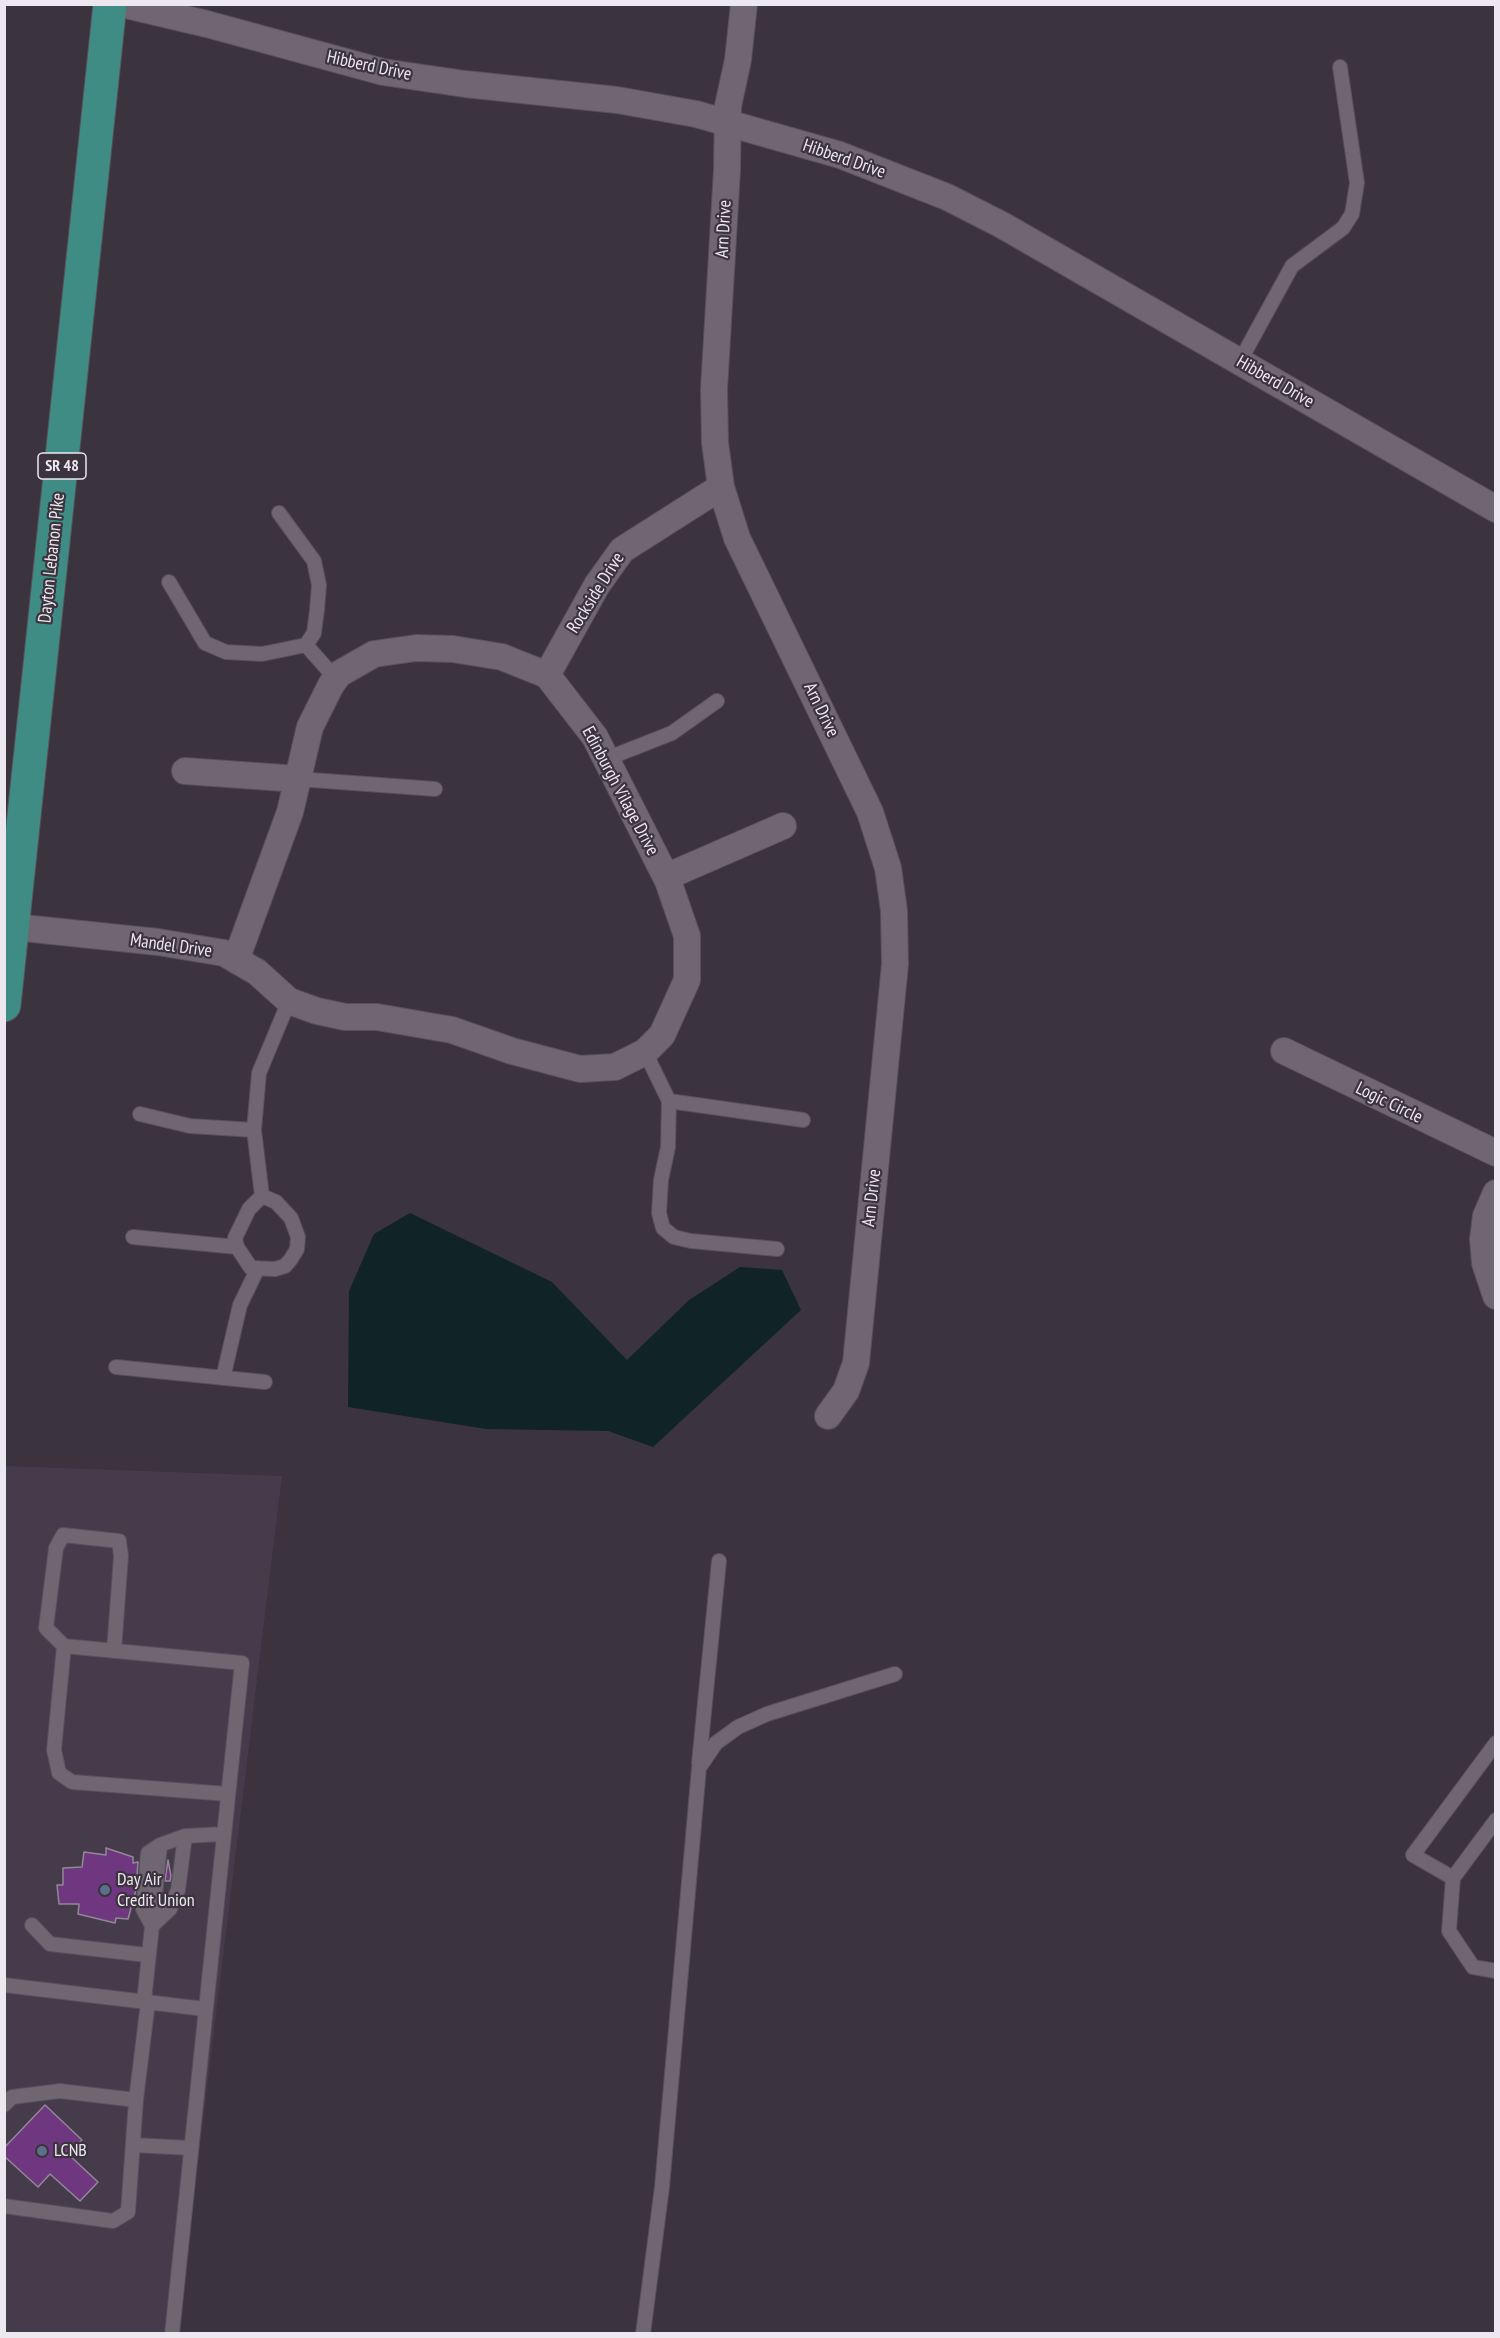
<!DOCTYPE html>
<style>
body{margin:0}
#map{position:relative;width:1500px;height:2338px;overflow:hidden;background:#3b333d;font-family:"PT Sans Narrow",sans-serif}
canvas{display:block}
.frame{position:absolute;inset:0;border:6px solid #ede8ef;pointer-events:none}
</style>
<div id="map">
<canvas width="1500" height="2338"></canvas>
<div class="frame"></div>
</div>
<script>
const ctx = document.querySelector('canvas').getContext('2d');
ctx.lineJoin = 'round';
function paint(path, color) { ctx.fillStyle = color; ctx.fill(path, 'evenodd'); }
const toPath = rows => new Path2D(rows.map(r => 'M' + r).join(''));
function trace(path, color, width, dash) { ctx.strokeStyle = color; ctx.lineWidth = width; ctx.lineCap = dash ? 'butt' : 'round'; ctx.setLineDash(dash || []); ctx.stroke(path); }
function label(font, color, halo, rows, align = 'center') {
  ctx.font = font + ' "PT Sans Narrow",sans-serif'; ctx.lineWidth = 4.5; ctx.setLineDash([]); ctx.textBaseline = 'middle'; ctx.strokeStyle = halo; ctx.fillStyle = color; for (const [text, x, y, turn = 0] of rows) {
    ctx.save(); ctx.translate(x, y); ctx.rotate((+turn || 0) * Math.PI / 180); ctx.textAlign = isNaN(turn) ? turn : align; if (halo) ctx.strokeText(text, 0, 0); ctx.fillText(text, 0, 0); ctx.restore();
  }
}
paint(toPath([
 [5,1466,282,1476,177,2333,5,2334]
]), '#463b4a');
paint(toPath([
 [410,1213,552,1282,627,1360,689,1300,740,1267,782,1270,801,1310,653,1447,608,1431,486,1429,348,1407,349,1291,374,1234]
]), '#102426');
const building = toPath([
 [106,1848,133,1857,133,1863,138,1862,136,1890,128,1919,116,1918,115,1923,78,1914,79,1904,59,1904,57,1885,63,1885,63,1868,82,1867,84,1852,106,1855,106,1848],
 [168,1860,171,1876,170,1881,165,1881,168,1860],
 [45,2105,82,2140,68,2154,98,2182,80,2201,50,2174,38,2187,4,2156,4,2148,45,2105]
]);
paint(building, '#6f3780');
trace(building, '#928895', 1.5);
const lane = toPath([
 [1240,361,1292,266,1343,228,1352,214,1357,183,1340,67],
 [279,513,314,561,319,585,317,610,314,633,306,645],
 [169,582,205,643,226,652,262,654,306,645,336,679],
 [606,759,672,733,717,701],
 [298,779,435,789],
 [645,1052,669,1101,668,1147,661,1180,659,1213,663,1228,674,1237,691,1241,777,1249],
 [669,1101,803,1120],
 [140,1114,190,1126,254,1130],
 [262,1196,249,1209,235,1238,237,1247,251,1268,275,1269,285,1266,291,1259,297,1249,298,1237,291,1218,276,1202,262,1196,254,1130,259,1073,289,1001],
 [133,1237,237,1247],
 [116,1367,265,1382],
 [223,1378,240,1305,258,1268],
 [64,1646,46,1628,56,1548,63,1535,119,1541,121,1556,114,1651],
 [699,1763,719,1561],
 [1496,1820,1453,1878,1449,1931,1473,1967,1496,1971],
 [1453,1878,1413,1855,1496,1743],
 [32,1925,50,1944,147,1955],
 [152,1926,160,1845,185,1836],
 [152,1926,143,1909,148,1853,160,1845],
 [4,1985,205,2009],
 [144,2001,152,1926,170,1909,178,1890,185,1836,224,1834],
 [4,2105,12,2097,60,2091,136,2100],
 [133,2145,191,2148],
 [4,2206,113,2221,128,2212,136,2100,148,2002],
 [172,2334,242,1663,64,1646,54,1750,59,1773,72,1782,228,1794],
 [643,2334,662,2187,699,1768,716,1743,738,1727,767,1714,895,1674]
]);
const street = toPath([
 [122,4,207,24,383,72,465,84,617,100,696,114,840,155,947,197,1002,225,1496,509],
 [744,4,738,60,728,106,727,170,714,389,715,443,721,487,737,538,870,812,888,868,894,911,895,964,856,1363,846,1391,828,1416],
 [547,675,597,585,622,550,721,487],
 [185,771,298,779],
 [666,877,783,826],
 [4,926,158,942,224,953,236,960,257,972,289,1001,317,1011,345,1017,377,1017,452,1030,512,1051,580,1069,615,1067,645,1052,662,1035,687,980,687,936,668,881,595,737,547,675,502,657,453,649,416,648,374,654,339,674,331,685,310,727,290,812,236,960],
 [1284,1051,1496,1153],
 [1496,1193,1486,1216,1483,1239,1485,1263,1496,1296]
]);
const primary = toPath([
 [4,1005,110,4]
]);
trace(lane, '#575059', 16);
trace(street, '#575059', 28);
trace(primary, '#575059', 35);
trace(lane, '#6f6672', 14);
trace(street, '#6f6672', 26);
trace(primary, '#3f8c84', 33);
for (const [x, y, r, color] of [
 [105,1890,6,"#5c6f8a"],
 [42,2151,6,"#5c6f8a"]
]) { const dot = new Path2D(); dot.arc(x, y, r, 0, 2 * Math.PI); ctx.fillStyle = color; ctx.fill(dot); trace(dot, '#3b333d', 2); }
for (const [x, y, w] of [
 [62,466,48]
]) { const box = new Path2D(); box.roundRect(x - w / 2, y - 13, w, 26, 4.5); ctx.fillStyle = '#3b333d'; ctx.fill(box); trace(box, '#ede8ef', 1.5); }
label('bold 16px', '#ede8ef', null, [
 ["SR 48",62,466]
]);
label('18px', '#ede8ef', '#3b333d', [
 ["Hibberd Drive",369,66,12],
 ["Hibberd Drive",844,159,19],
 ["Arn Drive",724,229,-87],
 ["Hibberd Drive",1275,382,30],
 ["Dayton Lebanon Pike",52,558,-84],
 ["Rockside Drive",596,593,-58],
 ["Arn Drive",821,710,64],
 ["Edinburgh Vilage Drive",620,791,62],
 ["Mandel Drive",171,946,8],
 ["Logic Circle",1389,1103,26],
 ["Arn Drive",872,1198,-84]
]);
label('18px', '#ede8ef', '#3b333d', [
 ["Day Air",117,1880],
 ["Credit Union",117,1901],
 ["LCNB",54,2151]
], 'left');
</script>
